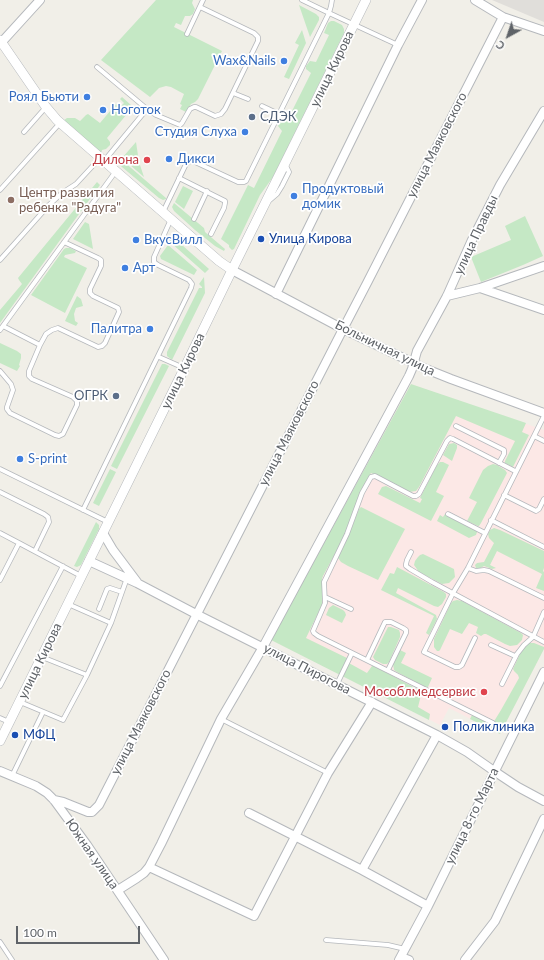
<!DOCTYPE html>
<meta charset="utf-8">
<style>
body{margin:0}
#map{position:relative;width:544px;height:960px;overflow:hidden;background:#f1efe8;font-family:Lato,sans-serif}
canvas{display:block}
.north{position:absolute;left:488px;top:16px;width:40px;height:40px;-webkit-text-stroke:3px #fff;paint-order:stroke;rotate:220deg;font-size:11px;font-weight:700;line-height:16px;text-align:center;color:#5f6368}
.north::after{content:'';display:block;margin:auto;width:14px;height:18px;background:#5f6368;clip-path:polygon(50% 0,100% 100%,50% 72%,0 100%)}
.scale{position:absolute;left:16px;top:926px;width:124px;height:18px;box-sizing:border-box;border:2px solid #5f6368;border-top:0;padding-left:5px;font-size:12px;line-height:14px;white-space:nowrap;color:#5f6368;-webkit-text-stroke:3px #fff;paint-order:stroke}
</style>
<div id="map">
<canvas width="544" height="960"></canvas>
<div class="north">С</div>
<div class="scale">100 m</div>
</div>
<script>
const ctx = document.querySelector('canvas').getContext('2d');
ctx.lineJoin = 'round';
function paint(path, color) { ctx.fillStyle = color; ctx.fill(path, 'evenodd'); }
const toPath = rows => new Path2D(rows.map(r => 'M' + r).join(''));
function trace(path, color, width, dash) { ctx.strokeStyle = color; ctx.lineWidth = width; ctx.lineCap = dash ? 'butt' : 'round'; ctx.setLineDash(dash || []); ctx.stroke(path); }
function label(font, color, halo, rows, align = 'center') {
  ctx.font = font + ' Lato,sans-serif'; ctx.lineWidth = 3.5; ctx.setLineDash([]); ctx.textBaseline = 'middle'; ctx.strokeStyle = halo; ctx.fillStyle = color; for (const [text, x, y, turn = 0] of rows) {
    ctx.save(); ctx.translate(x, y); ctx.rotate((+turn || 0) * Math.PI / 180); ctx.textAlign = isNaN(turn) ? turn : align; if (halo) ctx.strokeText(text, 0, 0); ctx.fillText(text, 0, 0); ctx.restore();
  }
}
paint(toPath([
 [492,0,544,0,544,22]
]), '#e0deda');
paint(toPath([
 [411,384,544,430,544,649,500,734,449,708,440,725,271,640]
]), '#fce8e6');
paint(toPath([
 [156,0,193,0,192,3,195,9,193,14,190,16,185,16,181,25,176,23,174,27,222,51,198,99,195,102,191,104,186,112,180,109,182,105,180,104,184,94,171,87,166,86,159,88,150,97,101,60],
 [299,5,316,14,319,17,319,20,310,37],
 [331,21,334,21,342,25,344,29,344,33,273,177,260,195,234,249,232,250,229,247,229,245,221,239,248,185,254,188,282,131,278,126,282,118,288,119,311,73,306,69,306,66,310,61,316,62,329,35,324,33,328,23],
 [302,30,306,43,289,79,284,77,299,45,295,43],
 [122,97,131,105,132,108,107,138,110,142,110,145,106,149,102,150,100,158,60,123,67,118,75,118,80,121,86,115,88,114,100,123,116,104,120,107,124,103,120,99],
 [136,142,139,162,144,177,122,158],
 [121,161,123,161,166,198,166,199,163,200,159,198,122,167,119,164],
 [97,182,100,185,0,323,0,310,22,284,19,280,18,278],
 [183,186,193,191,184,209,175,202],
 [174,203,204,228,205,232,225,249,224,251,215,246,195,230,174,211,172,207],
 [525,216,543,256,523,265,481,282,471,257,511,240,505,226],
 [85,222,89,224,93,249,73,239],
 [173,237,209,269,205,273,170,242,170,239],
 [168,245,197,270,194,275,161,259,160,256],
 [66,248,70,248,76,251,75,253,65,255,64,257,87,268,65,313,31,295,64,249],
 [204,277,205,293,172,360,167,356,167,352,199,288,202,288,202,287,199,284],
 [77,296,81,299,83,306,76,308,74,314,75,321,78,323,76,326,65,321],
 [0,343,17,351,21,354,21,358,19,365,20,366,17,371,0,363],
 [162,364,165,364,169,366,117,469,111,466],
 [411,384,526,423,522,432,529,435,513,467,505,463,505,461,515,441,456,416,419,487,416,491,409,492,371,473,360,492,346,533,323,576,322,579,322,605,306,638,349,659,347,662,367,673,372,666,374,666,419,690,421,692,421,695,418,707,430,714,429,720,271,640],
 [454,443,457,445,457,448,452,461,443,455,449,444],
 [440,462,443,462,449,465,436,492,444,496,431,521,378,494,382,487,386,486,420,503,422,499,420,498,437,465],
 [493,464,497,465,505,470,507,473,481,523,479,526,478,526,467,521,477,502,469,498,483,470,488,466],
 [110,469,116,472,99,506,93,503],
 [361,507,405,529,378,580,348,566,341,562,338,558,340,553,350,532,359,509],
 [445,514,477,531,477,532,476,535,469,538,437,521,440,515,443,517],
 [96,522,99,525,99,529,81,565,77,567,74,566],
 [494,528,500,530,544,551,544,568,543,571,544,572,544,591,536,588,542,574,497,551,490,565,496,568,492,569,484,566,479,569,476,568,475,565,477,563,484,562,494,543,489,538,488,534,490,530],
 [423,554,454,569,455,577,449,583,442,584,419,572,414,565,415,561,418,557,420,555],
 [397,567,444,592,446,594,446,597,442,604,438,607,434,606,398,588,396,593,436,615,437,619,429,635,426,633,434,616,381,590,390,573,394,574],
 [457,600,462,601,521,633,523,635,522,640,517,645,510,646,505,644,486,634,484,634,481,636,476,633,478,627,469,623,462,634,450,629,440,650,439,651,437,651,434,647,434,639,451,603,453,601],
 [333,605,343,610,345,612,346,615,342,623,326,615,329,608],
 [388,627,391,627,399,630,400,633,400,637,389,662,387,664,383,664,375,660,373,657],
 [529,643,534,643,544,647,544,649,500,734,470,719,473,713,493,723,501,710,519,678,518,675,514,671,513,669,520,654,526,645],
 [400,650,406,653,401,663,432,678,428,687,425,687,397,672,394,670,393,664]
]), '#c5e8c5');
const service = toPath([
 [302,0,329,13,331,6,332,0],
 [187,34,203,0],
 [97,67,147,109,104,161],
 [233,93,248,99],
 [262,106,279,114],
 [147,109,156,115,180,125,182,123,190,109,194,107,196,107,215,116,221,114,225,109,258,41,258,37,254,33,200,7],
 [24,132,46,107],
 [179,178,225,201,225,203,224,208,211,234],
 [0,190,60,123],
 [270,200,277,194,282,186,289,172,285,164],
 [163,212,186,164,190,161,195,162,238,182,244,182,246,181,329,13,398,45],
 [194,219,207,191],
 [0,260,49,205,62,193,76,184,100,158],
 [3,326,40,345],
 [0,330,116,171],
 [159,357,184,368],
 [0,371,11,384,13,390,7,407,7,409,10,413,55,435,59,436,63,434,77,405,77,401,73,397,32,379,29,376,29,371,40,345,46,334,52,330,58,328,96,346,98,347,102,346,105,343,119,312,118,308,116,307,93,296,90,293,90,289,101,266,101,260,98,258,64,242],
 [456,426,504,450,504,454,499,463],
 [534,436,544,441],
 [0,469,108,522],
 [0,492,44,514,48,517,49,522,48,524,35,551],
 [504,495,536,511,539,509,544,499],
 [83,510,191,288,192,284,189,280,158,265,154,262,154,257,171,219],
 [448,514,485,533],
 [491,520,544,547],
 [0,533,19,543],
 [411,552,407,560,406,564,406,566,410,569,432,582,544,642],
 [468,568,476,571,484,570,489,571,544,598],
 [0,580,19,543,81,576],
 [325,597,351,609],
 [68,604,111,623],
 [99,609,107,589,110,588,122,592],
 [475,638,462,665,459,667,455,667,424,652,453,593,468,568,544,416],
 [491,645,515,656],
 [42,657,87,675],
 [367,660,385,622,391,622,403,628,406,630,406,633,388,670],
 [337,684,352,653],
 [502,684,517,654,524,645,533,637,544,612],
 [0,686,63,566],
 [20,702,63,720,87,675,111,623,127,578],
 [0,718,9,722],
 [221,719,328,773],
 [493,723,318,636,314,633,313,631,325,603,324,582,326,578,347,534,362,493,371,477,375,476,413,496,416,496,419,494,447,441,450,438,453,439,515,471],
 [12,776,43,712],
 [326,940,388,945,405,949],
 [0,942,12,960]
]);
const minor = toPath([
 [475,0,503,17,544,31],
 [0,44,40,0],
 [232,270,343,329,426,369,451,379,544,413],
 [480,288,544,310],
 [276,294,398,45,422,0],
 [447,296,480,288,544,266],
 [103,533,113,550,137,582],
 [89,561,137,583,196,614,437,735,467,752,494,771,518,787,544,801],
 [0,771,36,786,47,793,54,800,87,845,164,960],
 [54,800,63,802,88,812,92,812,99,805,341,333,367,283,503,17],
 [249,813,362,870,428,906],
 [149,867,161,844,221,719,263,647,409,376,412,369,417,351,447,296,472,240,500,185,544,111],
 [362,870,437,735],
 [118,890,137,878,144,873,149,867,254,916,328,773,372,702],
 [401,957,409,960],
 [399,960,428,906,544,672],
 [465,960,495,921,544,819]
]);
const tertiary = toPath([
 [0,40,46,107,57,120,219,261,232,270],
 [0,741,184,369,232,270,366,0]
]);
trace(service, '#b5b8bc', 5.5);
trace(minor, '#b5b8bc', 10);
trace(tertiary, '#b5b8bc', 10);
trace(service, '#fff', 4);
trace(minor, '#fff', 8);
trace(tertiary, '#fff', 9);
for (const [x, y, r, color] of [
 [284,61,4,"#3f7fe0"],
 [87,97,4,"#3f7fe0"],
 [103,110,4,"#3f7fe0"],
 [252,117,4,"#5c6f8a"],
 [245,132,4,"#3f7fe0"],
 [169,159,4,"#3f7fe0"],
 [147,160,4,"#e0444e"],
 [294,196,4,"#3f7fe0"],
 [11,200,4,"#8d6e63"],
 [261,239,4,"#1a4fb4"],
 [136,240,4,"#3f7fe0"],
 [125,268,4,"#3f7fe0"],
 [150,329,4,"#3f7fe0"],
 [116,396,4,"#5c6f8a"],
 [20,459,4,"#3f7fe0"],
 [484,692,4,"#e0444e"],
 [445,727,4,"#1a4fb4"],
 [15,735,4,"#1a4fb4"]
]) { const dot = new Path2D(); dot.arc(x, y, r, 0, 2 * Math.PI); ctx.fillStyle = color; ctx.fill(dot); trace(dot, '#fff', 1.5); }
label('13px', '#366cbe', '#fff', [
 ["Wax&Nails",276,61,"right"],
 ["Роял Бьюти",79,97,"right"],
 ["Ноготок",111,110],
 ["Студия Слуха",237,132,"right"],
 ["Дикси",177,159],
 ["Продуктовый",302,189],
 ["домик",302,204],
 ["ВкусВилл",144,240],
 ["Арт",133,268],
 ["Палитра",142,329,"right"],
 ["S-print",28,459]
], 'left');
label('13px', '#5f6368', '#fff', [
 ["улица Кирова",332,69,-64],
 ["улица Маяковского",437,145,-63],
 ["улица Правды",476,235,-65],
 ["Больничная улица",385,348,26],
 ["улица Кирова",183,371,-64],
 ["улица Маяковского",289,433,-63],
 ["улица Кирова",40,661,-64],
 ["улица Пирогова",307,669,27],
 ["улица Маяковского",141,722,-63],
 ["улица 8-го Марта",472,816,-64],
 ["Южная улица",92,854,55]
]);
label('13px', '#4e5e75', '#fff', [
 ["СДЭК",260,117],
 ["ОГРК",108,396,"right"]
], 'left');
label('13px', '#be3a42', '#fff', [
 ["Дилона",139,160],
 ["Мособлмедсервис",476,692]
], 'right');
label('13px', '#785e54', '#fff', [
 ["Центр развития",19,193],
 ["ребенка \"Радуга\"",19,208]
], 'left');
label('13px', '#164399', '#fff', [
 ["Улица Кирова",269,239],
 ["Поликлиника",453,727],
 ["МФЦ",23,735]
], 'left');
</script>
